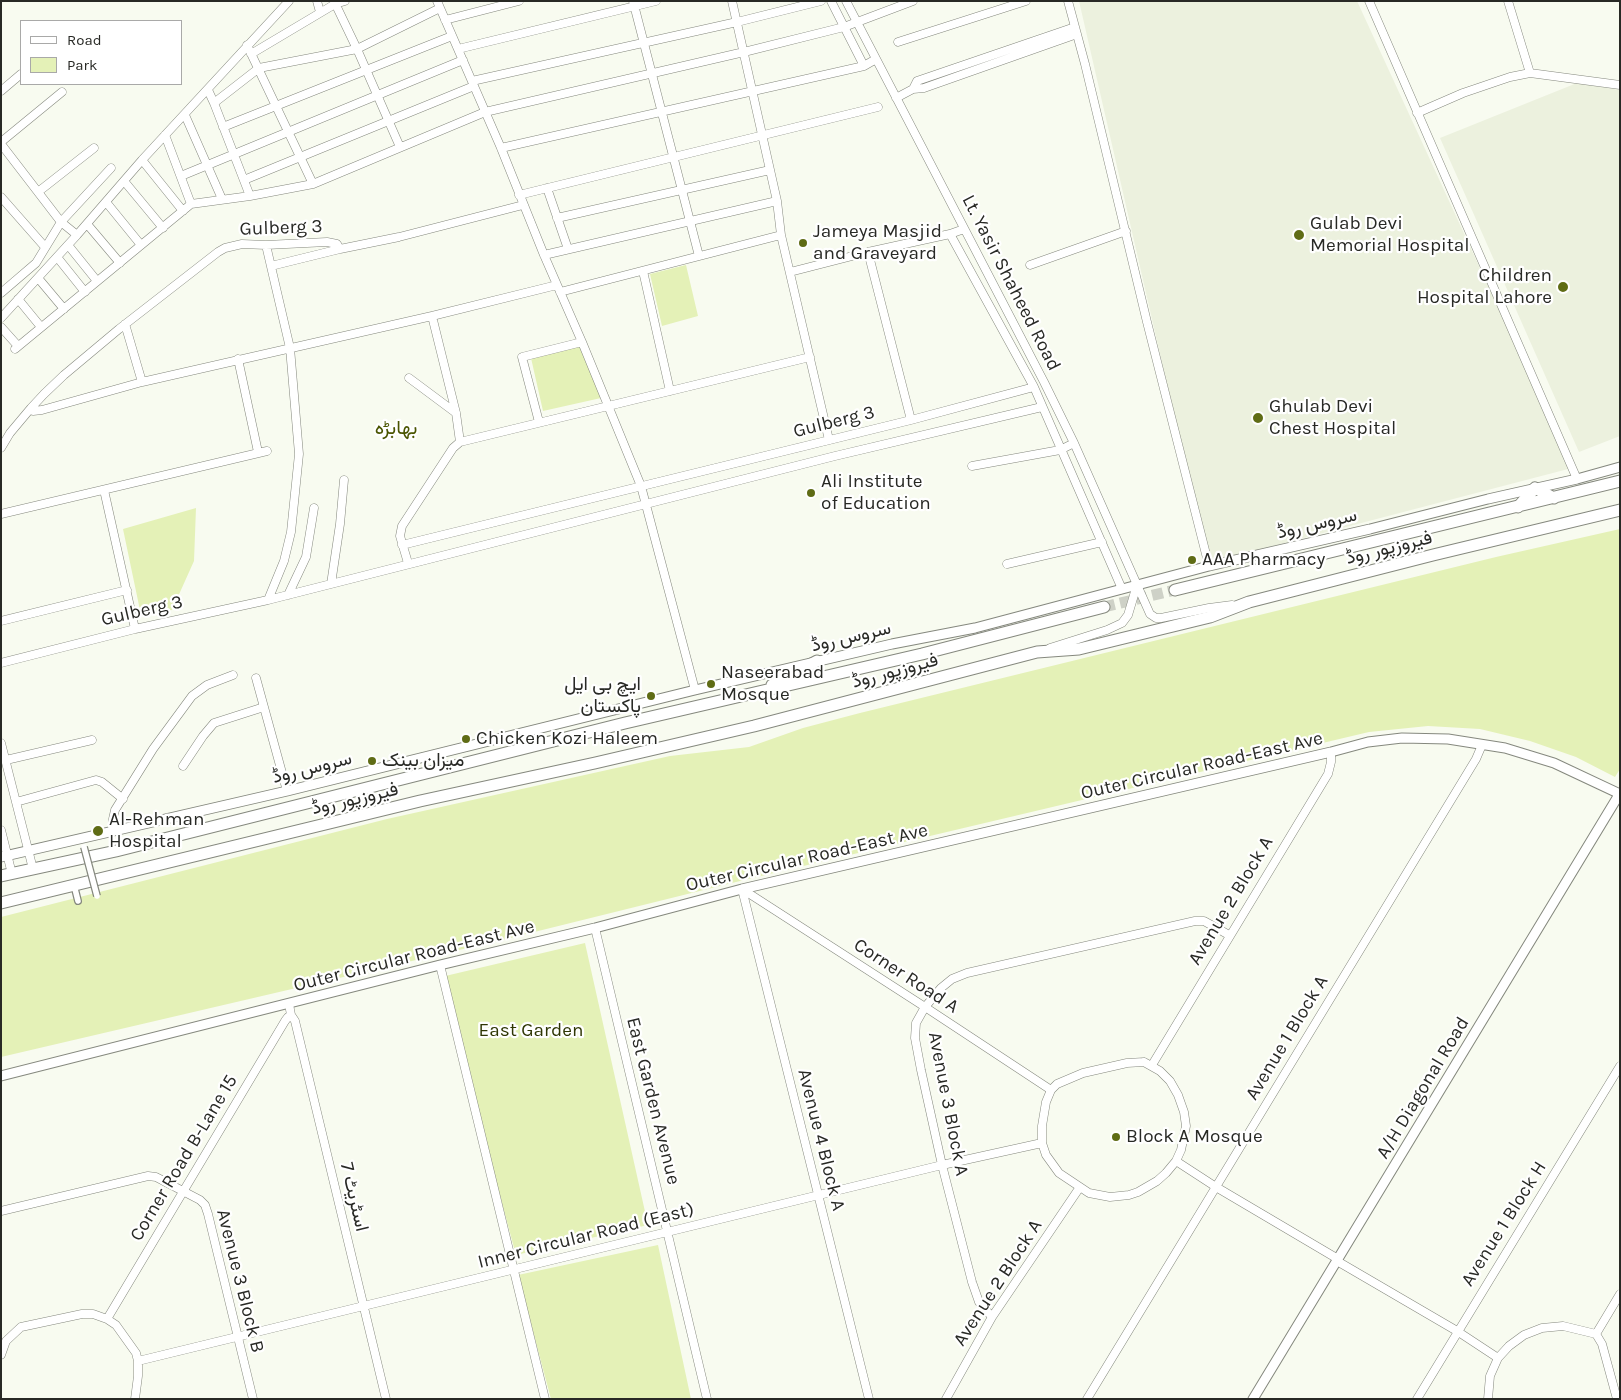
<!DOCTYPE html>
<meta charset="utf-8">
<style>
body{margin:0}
#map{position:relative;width:1621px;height:1400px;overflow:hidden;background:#f8fbf0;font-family:Karla,sans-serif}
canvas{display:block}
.frame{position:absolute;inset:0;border:2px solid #282925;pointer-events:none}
.legend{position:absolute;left:20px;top:20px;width:162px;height:65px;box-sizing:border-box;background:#fff;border:1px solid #a9a9a8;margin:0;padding:6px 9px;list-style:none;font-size:15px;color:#282925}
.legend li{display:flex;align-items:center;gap:10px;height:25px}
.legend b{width:25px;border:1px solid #a9a9a8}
</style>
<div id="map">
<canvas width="1621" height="1400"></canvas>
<div class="frame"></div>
<ul class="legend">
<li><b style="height:6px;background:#fff"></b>Road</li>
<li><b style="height:14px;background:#e4f1b7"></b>Park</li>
</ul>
</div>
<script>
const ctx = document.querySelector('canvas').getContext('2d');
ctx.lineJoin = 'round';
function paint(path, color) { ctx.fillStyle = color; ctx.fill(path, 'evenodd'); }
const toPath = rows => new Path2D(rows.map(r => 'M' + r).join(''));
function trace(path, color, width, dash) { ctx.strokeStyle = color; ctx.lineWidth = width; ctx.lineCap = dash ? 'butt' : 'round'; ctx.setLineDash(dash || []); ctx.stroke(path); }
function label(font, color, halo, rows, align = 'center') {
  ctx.font = font + ' Karla,Vazirmatn,sans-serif'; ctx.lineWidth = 4.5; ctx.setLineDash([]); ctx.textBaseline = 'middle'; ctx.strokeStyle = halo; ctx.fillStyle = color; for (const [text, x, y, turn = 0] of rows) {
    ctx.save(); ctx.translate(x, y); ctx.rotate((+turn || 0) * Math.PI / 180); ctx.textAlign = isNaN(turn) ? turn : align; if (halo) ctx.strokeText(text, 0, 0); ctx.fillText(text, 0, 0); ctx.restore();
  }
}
paint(toPath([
 [1079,1,1357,1,1572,468,1208,563],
 [1577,83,1620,90,1620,436,1579,452,1440,138]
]), '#ecf1de');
paint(toPath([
 [686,265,698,316,662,326,650,274],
 [579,345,601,398,543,411,531,358],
 [196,508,194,561,172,610,141,615,123,529],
 [1620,529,1620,769,1615,777,1576,757,1530,741,1480,729,1428,726,1369,732,740,881,506,939,1,1057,1,917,387,819,670,756,749,747,803,728,860,713,1496,557],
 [585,943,648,1225,516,1255,441,977],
 [658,1245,691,1399,551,1399,518,1275]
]), '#e4f1b7');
trace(toPath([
 [1104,607,1175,590]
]), '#ced1c7', 11, [11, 5.5]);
const pedestrian = toPath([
 [74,885,78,901]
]);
const minor = toPath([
 [317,1,320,12],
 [334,1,357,49,400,147],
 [437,1,501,148,544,255,582,342,641,486,695,690],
 [633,1,699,256],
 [732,1,777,201,781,235,829,440],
 [831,1,864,66],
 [846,1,1044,382,1074,443,1150,614,1156,618,1161,618,1209,608,1232,605],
 [1068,1,1085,64,1147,322,1209,566],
 [1369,1,1577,479],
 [1508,1,1530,73,1620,85],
 [445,20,519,1],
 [898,42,1026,1],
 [247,45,313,184],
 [458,49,656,1],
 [251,54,335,4,345,1],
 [472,81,737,22,821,1],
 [913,89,917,81,1075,27],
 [208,90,214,103,250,196],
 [1,91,21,74],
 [896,98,913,89,924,88,1077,34],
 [214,103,259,68,357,49,440,8],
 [1417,113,1463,93,1510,77,1530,73],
 [185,115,222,199],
 [223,127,452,36],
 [165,135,191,204],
 [1,142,62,92],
 [1,144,61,222,77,235],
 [501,148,864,66,876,59],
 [142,160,183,211],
 [181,176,463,60],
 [244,180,474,86],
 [124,181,163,228],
 [547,188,568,249],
 [38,192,94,148],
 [519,195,878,107],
 [1,197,45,247],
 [106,202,141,245],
 [557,218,770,170],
 [87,224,120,263],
 [950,234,1034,387,1122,589],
 [68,245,97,281],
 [266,245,290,348,299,454,291,532,284,561,268,600],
 [868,252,911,420],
 [544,255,777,201],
 [57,257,85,292],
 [1030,265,1126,231],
 [271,266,340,249],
 [643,271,670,391],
 [790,272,868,252,950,234,964,229],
 [38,278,64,309],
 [560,292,781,235],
 [1,293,36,263,61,222,111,168],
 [18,299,41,327],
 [432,316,456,413,460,442],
 [1,318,77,235,142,160,289,1],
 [125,324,142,382],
 [1,327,18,346],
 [15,349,191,204,250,196,313,184,485,112,744,52,844,27,913,1],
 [238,359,258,452],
 [409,378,456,413],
 [31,408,33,411,42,410,142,382,432,316,557,285],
 [539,422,522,357,582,342],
 [1,448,10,433,31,408,44,394,64,375,119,329,218,252,225,248,242,244,266,245,327,242,337,244,340,249,399,237,523,205],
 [972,466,1060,450,1074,443],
 [104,490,135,629],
 [1,514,267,451],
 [402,545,911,420,1034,387],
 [408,563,400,536,402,526,453,448,460,442,810,357],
 [1007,564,1102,542],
 [331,584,340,524,344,480],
 [288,595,306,557,314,508],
 [1,621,127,590],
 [1050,648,1107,630,1122,623,1128,615,1137,585],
 [1,663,135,629,268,600,835,456,1042,407],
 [256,678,287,791],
 [1,743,33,869],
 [6,760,92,740],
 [183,766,203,736,214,723,264,707],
 [16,802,96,780,102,782,123,799],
 [1,830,12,874],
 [112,832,113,819,115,810,153,749,192,696,207,685,233,675],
 [742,889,869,1399],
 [742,889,925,1007,1051,1090],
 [595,928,707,1399],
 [440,965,545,1399],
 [289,1004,291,1015,295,1021,386,1399],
 [1144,1062,1160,1071,1170,1081,1178,1095,1184,1112,1186,1126,1181,1150,1176,1161,1166,1173,1157,1181,1138,1192,1129,1195,1110,1197,1089,1193,1059,1173,1046,1155,1042,1143,1042,1126,1046,1102,1051,1090,1057,1084,1083,1073,1127,1063,1144,1062],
 [1152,1065,1328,774,1331,762,1331,752],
 [1176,1161,1216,1187,1338,1259],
 [1,1211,148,1176,156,1177,200,1200,205,1205,208,1214,253,1399],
 [1337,1261,1457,1331,1498,1358],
 [992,1317,979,1302,972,1282,942,1165,921,1070,915,1038,916,1023,925,1007,941,988,952,979,967,973,1195,921,1204,921,1229,935],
 [107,1319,285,1021,288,1017,291,1015],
 [1596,1334,1620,1294],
 [1,1355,6,1341,21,1327,82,1314,93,1314,107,1319,116,1325,136,1353,138,1361,138,1376,135,1399],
 [138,1361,942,1165,1042,1143],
 [946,1399,992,1317,1080,1187],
 [1087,1399,1476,759,1482,745],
 [1417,1399,1620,1066],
 [1488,1399,1490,1376,1498,1358,1509,1346,1524,1335,1542,1328,1563,1326,1596,1334,1602,1344,1617,1399]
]);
const tertiary = toPath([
 [1,857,287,791,695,690,892,644,975,628,1209,566,1370,529,1488,499,1577,479,1620,467],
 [1,1076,440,965,595,928,742,889,1331,752,1368,742,1402,738,1448,739,1505,748,1554,763,1620,794],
 [1253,1399,1620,793]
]);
const primary = toPath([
 [1518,507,1535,488,1554,498],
 [1175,590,1620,481],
 [772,685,817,661],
 [1,876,116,851,625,723,922,654,1104,607],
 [1,903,420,801,595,763,754,726,1037,652,1079,649,1210,617,1249,602,1433,555,1620,510]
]);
trace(pedestrian, '#85887e', 8);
trace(minor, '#85887e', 9);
trace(tertiary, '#85887e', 11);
trace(primary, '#85887e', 13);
trace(pedestrian, '#fff', 5.5);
trace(minor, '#fff', 8);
trace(tertiary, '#fff', 9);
trace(primary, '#fff', 11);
const pedestrianBridge = toPath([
 [84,847,97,896]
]);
trace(pedestrianBridge, '#85887e', 8, []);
trace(pedestrianBridge, '#fff', 5.5);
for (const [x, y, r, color] of [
 [1299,235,6,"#5f6c15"],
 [803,243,5,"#5f6c15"],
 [1563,287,6,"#5f6c15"],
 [1258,418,6,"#5f6c15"],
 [811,493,5,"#5f6c15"],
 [1192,560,5,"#5f6c15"],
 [711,684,5,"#5f6c15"],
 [651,696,5,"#5f6c15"],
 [466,739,5,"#5f6c15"],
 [372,761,5,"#5f6c15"],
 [98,831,6,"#5f6c15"],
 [1116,1137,5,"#5f6c15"]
]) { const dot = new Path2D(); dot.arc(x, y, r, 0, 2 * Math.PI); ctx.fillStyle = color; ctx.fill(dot); trace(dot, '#fff', 2); }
label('19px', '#282925', '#fff', [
 ["Gulab Devi",1310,224],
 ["Memorial Hospital",1310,246],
 ["Jameya Masjid",813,232],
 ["and Graveyard",813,254],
 ["Children",1552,276,"right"],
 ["Hospital Lahore",1552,298,"right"],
 ["Ghulab Devi",1269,407],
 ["Chest Hospital",1269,429],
 ["Ali Institute",821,482],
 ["of Education",821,504],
 ["AAA Pharmacy",1202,560],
 ["Naseerabad",721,673],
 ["Mosque",721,695],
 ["ایچ بی ایل",641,685,"right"],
 ["پاکستان",641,707,"right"],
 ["Chicken Kozi Haleem",476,739],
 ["میزان بینک",382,761],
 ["Al-Rehman",109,820],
 ["Hospital",109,842],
 ["Block A Mosque",1126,1137]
], 'left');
label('19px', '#282925', '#fff', [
 ["Gulberg 3",281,228,-2],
 ["Lt. Yasir Shaheed Road",1011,283,63],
 ["Gulberg 3",834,422,-14],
 ["سروس روڈ",1317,524,-13],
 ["فیروزپور روڈ",1389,548,-14],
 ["Gulberg 3",142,611,-13],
 ["سروس روڈ",851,637,-13],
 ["فیروزپور روڈ",895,671,-15],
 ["Outer Circular Road-East Ave",1202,766,-13],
 ["سروس روڈ",312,768,-14],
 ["فیروزپور روڈ",355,799,-13],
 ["Outer Circular Road-East Ave",807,858,-13],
 ["Avenue 2 Block A",1231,901,-59],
 ["Outer Circular Road-East Ave",414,956,-14],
 ["Corner Road A",906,976,33],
 ["Avenue 1 Block A",1287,1038,-59],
 ["A/H Diagonal Road",1423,1088,-59],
 ["East Garden Avenue",653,1101,76],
 ["Avenue 3 Block A",948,1104,79],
 ["Avenue 4 Block A",821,1140,76],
 ["Corner Road B-Lane 15",184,1158,-59],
 ["اسٹریٹ 7",354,1197,77],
 ["Avenue 1 Block H",1504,1224,-58],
 ["Inner Circular Road (East)",586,1236,-14],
 ["Avenue 3 Block B",240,1281,76],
 ["Avenue 2 Block A",998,1283,-57]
]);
label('19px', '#2f3704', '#fff', [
 ["East Garden",531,1031]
]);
label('20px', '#4a5500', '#fff', [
 ["بھابڑہ",396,428]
]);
</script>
